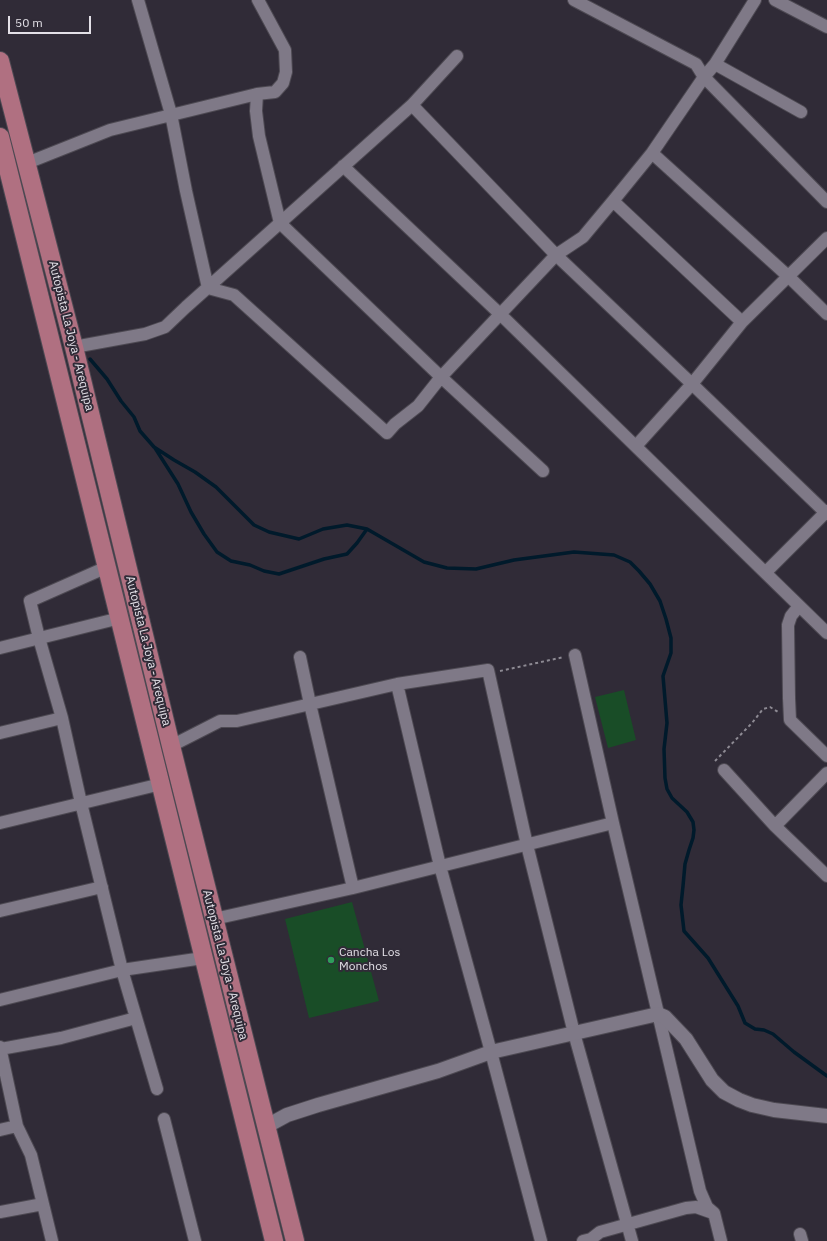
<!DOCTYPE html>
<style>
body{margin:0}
#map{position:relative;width:827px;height:1241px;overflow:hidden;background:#302b37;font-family:"IBM Plex Sans",sans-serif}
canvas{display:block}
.scale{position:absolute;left:8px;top:16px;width:83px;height:18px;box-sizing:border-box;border:2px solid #e3e0e7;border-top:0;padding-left:5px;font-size:12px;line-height:14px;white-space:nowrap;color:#e3e0e7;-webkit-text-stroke:3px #302b37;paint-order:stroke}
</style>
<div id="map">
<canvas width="827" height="1241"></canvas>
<div class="scale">50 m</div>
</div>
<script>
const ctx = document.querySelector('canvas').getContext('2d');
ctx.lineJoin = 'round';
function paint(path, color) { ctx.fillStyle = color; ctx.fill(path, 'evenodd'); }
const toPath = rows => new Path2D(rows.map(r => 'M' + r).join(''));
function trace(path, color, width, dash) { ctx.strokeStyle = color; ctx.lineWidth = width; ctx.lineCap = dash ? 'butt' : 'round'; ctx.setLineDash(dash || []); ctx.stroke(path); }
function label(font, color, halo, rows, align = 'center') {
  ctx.font = font + ' "IBM Plex Sans",sans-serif'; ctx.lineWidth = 4; ctx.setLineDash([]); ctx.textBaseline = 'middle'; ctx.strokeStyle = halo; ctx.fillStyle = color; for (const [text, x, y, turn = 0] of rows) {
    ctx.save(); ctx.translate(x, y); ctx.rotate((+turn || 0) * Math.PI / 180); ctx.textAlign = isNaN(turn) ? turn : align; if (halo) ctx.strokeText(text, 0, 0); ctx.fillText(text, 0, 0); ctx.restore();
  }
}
paint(toPath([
 [624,690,636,740,608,748,595,697],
 [352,902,379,1001,309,1018,285,919]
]), '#194d27');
trace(toPath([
 [90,359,107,379,121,401,134,417,140,431,154,447,174,460,195,472,216,487,254,525,269,532,299,539,323,529,347,525,367,529,424,562,447,568,476,569,514,560,574,552,614,555,630,562,639,571,650,584,660,601,666,619,671,638,671,653,663,676,667,723,664,749,665,778,667,789,672,798,687,812,693,822,694,830,693,838,689,850,685,864,683,886,681,905,684,931,708,958,738,1006,745,1023,755,1029,764,1030,773,1034,794,1052,827,1076],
 [155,448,178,484,191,512,204,534,217,552,231,561,250,565,264,571,279,574,324,559,347,554,357,543,367,529]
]), '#001a2b', 3.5);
const minor = toPath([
 [138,0,171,114,186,191,208,288,234,295,387,433,395,424,418,406,441,377,556,255,583,237,613,201,652,153,704,77,715,64,755,0],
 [258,0,285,50,286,72,283,83,275,92,257,94,256,111,259,136,280,223,441,377,543,471],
 [574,0,696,64,704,77,827,202],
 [775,0,827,27],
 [715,64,801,112],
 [412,105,556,255,692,384,827,514],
 [652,153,789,277,827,314],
 [27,163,110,130,257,94],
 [343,166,500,314,827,633],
 [613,201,742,322],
 [74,347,145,334,165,327,186,307,412,105,457,56],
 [636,446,692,384,742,322,827,238],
 [107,567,30,601,39,638,62,718,81,803,122,970,157,1089],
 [766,572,827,511],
 [799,606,791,616,788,625,789,698,790,720,827,756],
 [0,648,120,618],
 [575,655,613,823,700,1191,707,1207,714,1213,721,1241],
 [300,657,310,704,353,888],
 [397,684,440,866,491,1052,541,1241],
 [0,733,62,718],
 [171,746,220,721,237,721,397,684,488,670,527,845,574,1033,632,1241],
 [724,770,775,826,827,876],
 [0,823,161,784],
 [775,826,827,773],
 [0,911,102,887],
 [214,919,353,888,613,823],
 [0,1000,122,970,203,958],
 [0,1047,17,1126,31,1155,52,1241],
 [0,1049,61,1038,136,1018],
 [164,1119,195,1241],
 [0,1130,17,1126],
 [0,1212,43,1204],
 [800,1234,802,1241],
 [583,1241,591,1239,600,1232,686,1208,696,1207,713,1213]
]);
const tertiary = toPath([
 [265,1127,287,1115,318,1105,438,1071,491,1052,658,1014,665,1017,686,1039,712,1080,724,1092,739,1100,752,1105,774,1110,827,1116]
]);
const primary = toPath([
 [0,61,74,347,171,746,295,1241],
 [0,137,274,1241]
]);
trace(minor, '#4d4952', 14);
trace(tertiary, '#4d4952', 16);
trace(primary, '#4d4952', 20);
trace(toPath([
 [500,671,564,657],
 [715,761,752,723,763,709,770,707,778,712]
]), '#8d8a93', 2, [3, 3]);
trace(minor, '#7f7987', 12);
trace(tertiary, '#7f7987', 14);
trace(primary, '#b07081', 18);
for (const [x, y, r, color] of [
 [331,960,4,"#2e9e5b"]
]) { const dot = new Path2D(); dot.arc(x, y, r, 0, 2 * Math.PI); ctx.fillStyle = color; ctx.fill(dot); trace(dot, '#302b37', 1.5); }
label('12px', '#e3e0e7', '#302b37', [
 ["Autopista La Joya - Arequipa",71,336,76],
 ["Autopista La Joya - Arequipa",148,651,76],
 ["Autopista La Joya - Arequipa",225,965,76]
]);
label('12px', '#e3e0e7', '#302b37', [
 ["Cancha Los",339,953],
 ["Monchos",339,967]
], 'left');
</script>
